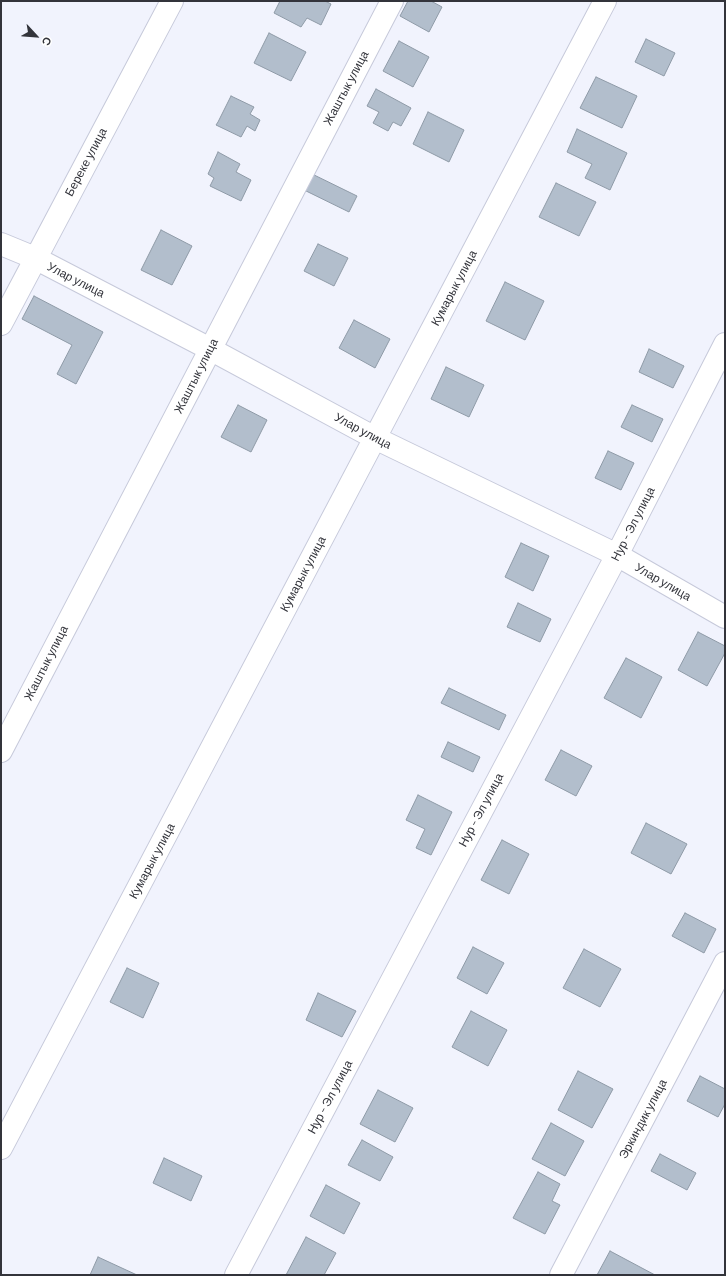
<!DOCTYPE html>
<meta charset="utf-8">
<style>
body{margin:0}
#map{position:relative;width:726px;height:1276px;overflow:hidden;background:#f1f3fd;font-family:Barlow,sans-serif}
canvas{display:block}
.frame{position:absolute;inset:0;border:2px solid #33343b;pointer-events:none}
.north{position:absolute;left:16px;top:16px;width:40px;height:40px;-webkit-text-stroke:3px #fff;paint-order:stroke;rotate:116deg;font-size:11px;font-weight:700;line-height:16px;text-align:center;color:#33343b}
.north::after{content:'';display:block;margin:auto;width:14px;height:18px;background:#33343b;clip-path:polygon(50% 0,100% 100%,50% 72%,0 100%)}
</style>
<div id="map">
<canvas width="726" height="1276"></canvas>
<div class="frame"></div>
<div class="north">С</div>
</div>
<script>
const ctx = document.querySelector('canvas').getContext('2d');
ctx.lineJoin = 'round';
function paint(path, color) { ctx.fillStyle = color; ctx.fill(path, 'evenodd'); }
const toPath = rows => new Path2D(rows.map(r => 'M' + r).join(''));
function trace(path, color, width, dash) { ctx.strokeStyle = color; ctx.lineWidth = width; ctx.lineCap = dash ? 'butt' : 'round'; ctx.setLineDash(dash || []); ctx.stroke(path); }
function label(font, color, halo, rows, align = 'center') {
  ctx.font = font + ' Barlow,sans-serif'; ctx.lineWidth = 3.5; ctx.setLineDash([]); ctx.textBaseline = 'middle'; ctx.strokeStyle = halo; ctx.fillStyle = color; for (const [text, x, y, turn = 0] of rows) {
    ctx.save(); ctx.translate(x, y); ctx.rotate((+turn || 0) * Math.PI / 180); ctx.textAlign = isNaN(turn) ? turn : align; if (halo) ctx.strokeText(text, 0, 0); ctx.fillText(text, 0, 0); ctx.restore();
  }
}
const building = toPath([
 [280,1,325,1,331,4,321,25,307,18,301,27,274,13,280,1],
 [408,1,431,1,442,7,429,32,400,16,408,1],
 [269,33,306,52,291,81,254,63,269,33],
 [646,39,675,53,664,76,635,62,646,39],
 [399,41,429,57,413,87,383,71,399,41],
 [596,77,637,96,622,128,580,108,596,77],
 [376,89,411,108,401,126,393,122,388,131,373,123,379,112,367,106,376,89],
 [231,96,254,107,250,114,260,120,255,131,247,126,241,137,216,125,218,122,231,96],
 [428,112,464,130,449,162,413,144,428,112],
 [577,129,627,153,610,190,585,178,592,164,567,152,577,129],
 [218,152,240,164,236,172,251,180,241,201,210,186,214,178,208,174,218,152],
 [308,172,357,196,349,212,300,188,308,172],
 [556,183,596,202,579,236,539,217,556,183],
 [161,230,192,246,172,285,141,270,161,230],
 [318,244,348,258,334,286,304,271,318,244],
 [505,282,544,301,525,340,486,321,505,282],
 [34,296,103,332,76,384,57,374,72,345,22,319,34,296],
 [354,320,390,339,375,368,339,348,354,320],
 [649,349,684,366,673,388,639,372,649,349],
 [446,367,484,385,469,417,431,399,446,367],
 [238,405,267,420,251,452,221,437,238,405],
 [632,405,663,419,652,442,621,427,632,405],
 [608,451,634,463,621,490,595,478,608,451],
 [521,543,549,556,533,591,505,577,521,543],
 [518,603,551,619,540,642,507,627,518,603],
 [698,632,725,646,725,653,707,686,678,670,698,632],
 [626,658,662,677,641,718,604,698,626,658],
 [449,688,506,715,499,730,441,703,449,688],
 [448,742,480,757,473,772,441,757,448,742],
 [561,750,592,766,576,796,545,780,561,750],
 [418,795,452,812,431,855,416,848,425,829,406,820,418,795],
 [646,823,687,844,671,874,631,853,646,823],
 [502,840,529,854,509,894,481,880,502,840],
 [685,913,716,929,704,953,672,936,685,913],
 [473,947,504,963,487,994,457,978,473,947],
 [584,949,621,969,600,1007,563,988,584,949],
 [127,968,159,983,143,1018,110,1002,127,968],
 [318,993,356,1011,342,1037,306,1020,318,993],
 [471,1011,507,1030,488,1066,452,1047,471,1011],
 [578,1071,613,1089,592,1128,558,1110,578,1071],
 [700,1076,725,1089,725,1104,718,1117,687,1101,700,1076],
 [378,1090,413,1108,395,1142,360,1124,378,1090],
 [551,1123,584,1141,565,1176,532,1159,551,1123],
 [362,1140,393,1157,380,1181,348,1165,362,1140],
 [660,1154,696,1173,687,1190,651,1171,660,1154],
 [164,1158,202,1176,191,1201,153,1183,164,1158],
 [538,1172,560,1184,552,1201,560,1205,545,1234,513,1218,538,1172],
 [326,1185,360,1203,344,1234,310,1216,326,1185],
 [306,1237,336,1253,324,1275,286,1275,306,1237],
 [610,1251,655,1275,597,1275,610,1251],
 [98,1257,137,1275,90,1275,98,1257]
]);
paint(building, '#b2becc');
trace(building, '#8e9aa7', 1);
const minor = toPath([
 [1,244,35,258,210,349,375,438,617,555,725,617],
 [1,324,172,1],
 [1,751,392,1],
 [1,1148,605,1],
 [236,1275,617,555,725,344],
 [561,1275,725,963]
]);
trace(minor, '#c6c9da', 24);
trace(minor, '#fff', 22);
label('12px', '#33343b', '#fff', [
 ["Жаштык улица",346,88,-62],
 ["Береке улица",86,162,-62],
 ["Улар улица",76,280,27],
 ["Кумарык улица",454,288,-62],
 ["Жаштык улица",196,376,-63],
 ["Улар улица",363,431,28],
 ["Нур - Эл улица",633,524,-63],
 ["Кумарык улица",303,574,-62],
 ["Улар улица",663,582,30],
 ["Жаштык улица",46,663,-63],
 ["Нур - Эл улица",481,810,-62],
 ["Кумарык улица",152,861,-62],
 ["Нур - Эл улица",330,1097,-62],
 ["Эркиндик улица",643,1119,-62]
]);
</script>
